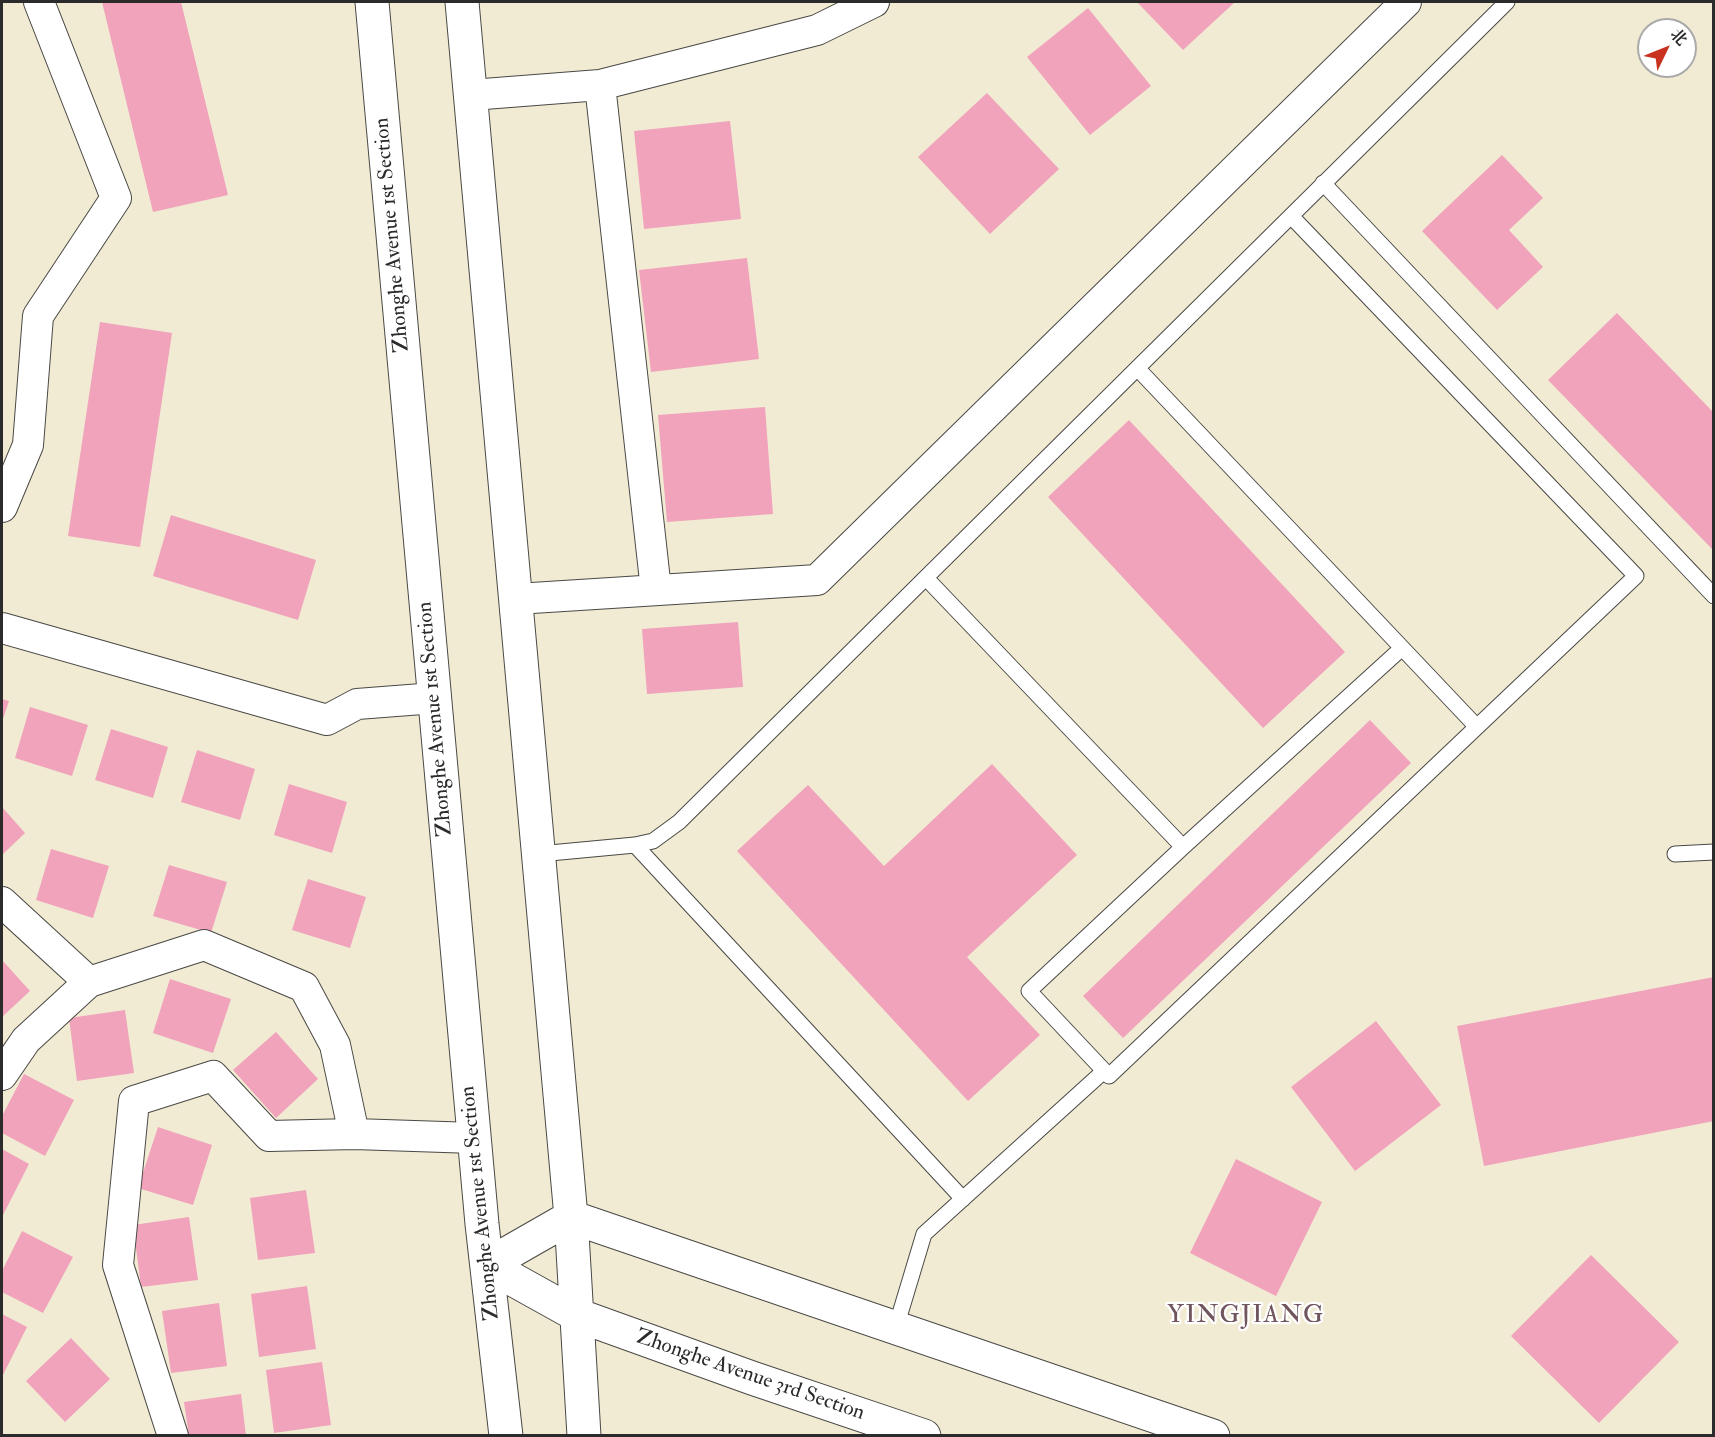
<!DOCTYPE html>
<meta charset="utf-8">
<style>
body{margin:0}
#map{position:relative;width:1715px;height:1437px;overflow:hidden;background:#f1ebd4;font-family:"IM FELL Double Pica","Noto Serif SC",serif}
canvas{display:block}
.frame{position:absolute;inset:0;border:3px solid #2b2b2b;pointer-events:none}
.north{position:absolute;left:1637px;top:18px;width:60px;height:60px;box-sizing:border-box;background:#fff;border:2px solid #aaa;border-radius:50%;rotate:47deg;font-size:16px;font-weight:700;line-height:24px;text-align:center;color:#2b2b2b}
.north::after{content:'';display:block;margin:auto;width:21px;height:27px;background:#c8321e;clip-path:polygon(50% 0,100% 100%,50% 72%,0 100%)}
</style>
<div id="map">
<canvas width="1715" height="1437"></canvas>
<div class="frame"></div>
<div class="north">北</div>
</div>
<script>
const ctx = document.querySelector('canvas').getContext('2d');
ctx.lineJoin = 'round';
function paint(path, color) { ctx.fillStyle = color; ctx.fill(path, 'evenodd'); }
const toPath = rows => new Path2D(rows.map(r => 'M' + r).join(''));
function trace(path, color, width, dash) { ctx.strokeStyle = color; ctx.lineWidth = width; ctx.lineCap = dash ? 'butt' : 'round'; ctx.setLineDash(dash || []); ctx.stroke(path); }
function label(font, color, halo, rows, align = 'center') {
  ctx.font = font + ' "IM FELL Double Pica",serif'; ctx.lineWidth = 4.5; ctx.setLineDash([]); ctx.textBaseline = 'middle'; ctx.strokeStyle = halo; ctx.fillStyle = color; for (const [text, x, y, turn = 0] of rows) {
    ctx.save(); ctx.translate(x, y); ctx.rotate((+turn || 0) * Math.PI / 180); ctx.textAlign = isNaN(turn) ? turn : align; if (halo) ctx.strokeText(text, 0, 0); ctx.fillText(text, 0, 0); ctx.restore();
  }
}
paint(toPath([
 [102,2,181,2,228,195,153,212],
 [1137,2,1235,2,1183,50],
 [1088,8,1151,86,1090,135,1027,57],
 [987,93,1059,169,990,234,918,157],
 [730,121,741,219,644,229,634,131],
 [1502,155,1543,198,1509,230,1543,267,1497,310,1422,231],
 [747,258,759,359,651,372,639,270],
 [1617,313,1714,413,1714,551,1548,380],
 [100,322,172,333,140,547,68,536],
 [765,407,773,514,667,522,658,415],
 [1129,420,1345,652,1263,728,1048,497],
 [171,515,316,560,298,620,153,576],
 [738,622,743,687,647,694,642,629],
 [2,699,9,701,2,722],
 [30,707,88,725,72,776,15,758],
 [1370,720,1411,763,1123,1038,1083,996],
 [111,729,168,747,153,798,95,780],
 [197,750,255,769,240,820,181,802],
 [992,764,1077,855,967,957,1040,1035,968,1101,737,851,808,785,884,866],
 [289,784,347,802,332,853,274,835],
 [2,807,25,833,2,855],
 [51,849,109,866,93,918,36,900],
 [169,865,227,882,211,933,153,916],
 [308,879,366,897,350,948,292,930],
 [2,960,30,991,2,1017],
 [1714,977,1714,1121,1484,1166,1457,1026],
 [170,979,231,999,213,1053,153,1033],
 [125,1010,134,1073,77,1081,69,1018],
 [1376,1021,1441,1105,1355,1171,1291,1087],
 [276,1032,318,1079,276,1118,233,1070],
 [24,1074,74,1100,45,1156,2,1133,2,1116],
 [158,1127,212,1145,193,1205,138,1188],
 [2,1149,29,1164,2,1217],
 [1236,1159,1322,1202,1276,1296,1190,1253],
 [306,1190,315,1253,258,1260,250,1198],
 [189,1217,198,1280,141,1287,133,1225],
 [22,1231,73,1257,43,1313,2,1292,2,1271],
 [1591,1255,1679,1342,1599,1423,1511,1336],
 [307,1286,316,1349,259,1357,251,1294],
 [219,1303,227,1366,171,1373,162,1311],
 [2,1314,27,1327,2,1377],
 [71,1338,110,1379,65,1422,26,1381],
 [322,1362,331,1425,274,1433,266,1370],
 [241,1394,246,1436,189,1436,184,1402]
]), '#f0a3bb');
const lane = toPath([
 [1323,183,1714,596],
 [1291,216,1636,576,1109,1076,1029,991,1183,847,1402,648],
 [1138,369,1477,727],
 [926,578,1183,847],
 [635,845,963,1199],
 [539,854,635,845,653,841,679,822,1507,2],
 [1675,854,1714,852],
 [896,1327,924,1234,1104,1071]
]);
const street = toPath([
 [600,85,656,590],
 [471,95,600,85,817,30,874,2],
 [2,507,28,445,38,316,116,198,39,2],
 [516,599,817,580,1406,2],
 [2,628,327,720,357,704,435,698],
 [2,902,89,982,204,945,304,987,335,1045,354,1134],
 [2,1075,26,1040,89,982],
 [173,1436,118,1265,134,1101,213,1076,269,1136,354,1134,474,1138]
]);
const secondary = toPath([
 [372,2,482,1224,506,1436],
 [462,2,571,1217,584,1436],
 [487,1265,571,1217,1213,1436],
 [487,1265,577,1315,752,1378,924,1436]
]);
trace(lane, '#494844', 17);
trace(street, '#494844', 32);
trace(secondary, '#494844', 35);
trace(lane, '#fff', 15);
trace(street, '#fff', 30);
trace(secondary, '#fff', 33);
label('21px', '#2b2b2b', '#fff', [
 ["Zhonghe Avenue 1st Section",393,235,-95],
 ["Zhonghe Avenue 1st Section",436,719,-95],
 ["Zhonghe Avenue 1st Section",481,1203,-96],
 ["Zhonghe Avenue 3rd Section",750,1376,19]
]);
ctx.letterSpacing = '1.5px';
label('24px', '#70555d', '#fff', [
 ["YINGJIANG",1246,1317]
]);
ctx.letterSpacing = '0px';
</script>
